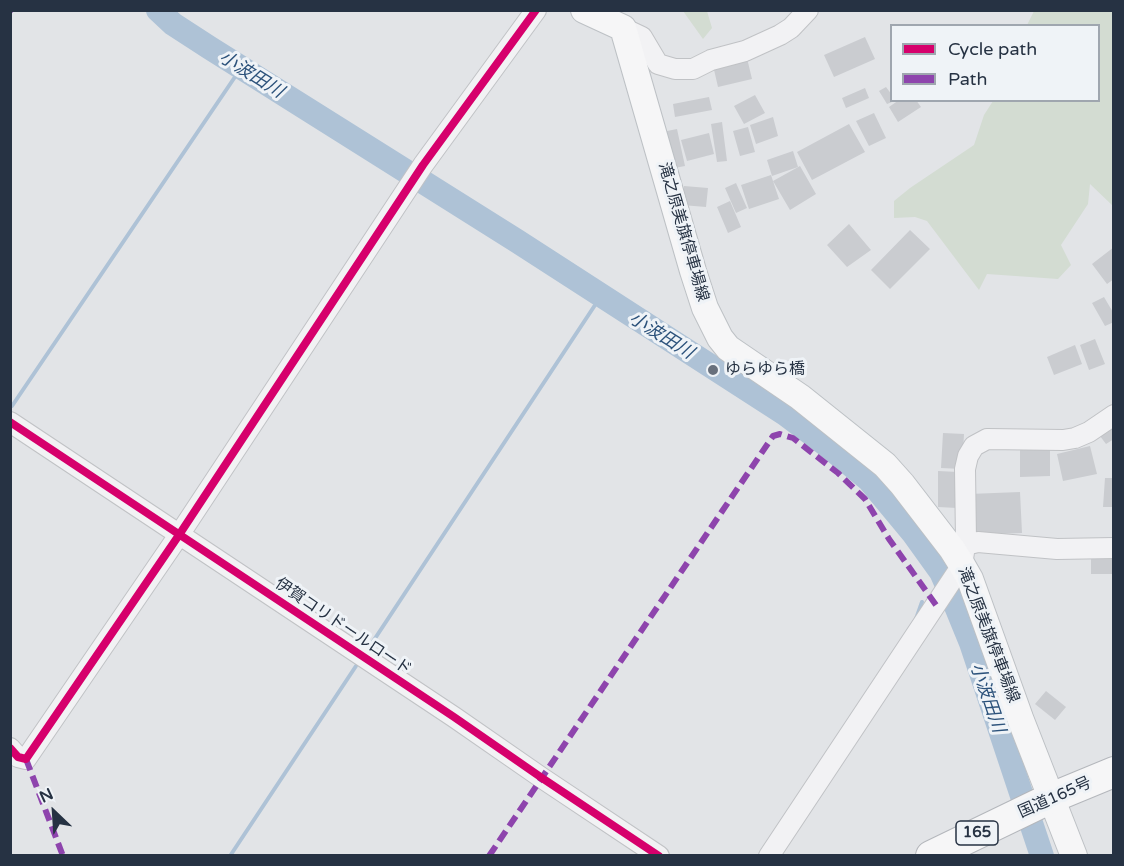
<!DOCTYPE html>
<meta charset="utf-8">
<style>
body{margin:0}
#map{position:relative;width:1124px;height:866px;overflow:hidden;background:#e2e4e7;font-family:"Varela Round",sans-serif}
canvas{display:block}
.frame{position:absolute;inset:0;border:12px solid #263243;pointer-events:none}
.legend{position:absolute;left:890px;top:24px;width:210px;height:78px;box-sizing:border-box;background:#eff3f7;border:2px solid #9fa6af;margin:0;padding:8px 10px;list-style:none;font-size:18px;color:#263243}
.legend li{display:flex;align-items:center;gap:12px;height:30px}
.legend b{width:30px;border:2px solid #9fa6af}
.north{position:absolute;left:24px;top:782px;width:60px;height:60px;-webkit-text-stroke:4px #eff3f7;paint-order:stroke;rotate:335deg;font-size:16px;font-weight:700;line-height:24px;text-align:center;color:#263243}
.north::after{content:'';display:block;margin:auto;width:21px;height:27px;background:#263243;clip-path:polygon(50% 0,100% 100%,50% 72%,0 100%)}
</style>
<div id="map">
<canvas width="1124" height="866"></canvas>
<div class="frame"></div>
<ul class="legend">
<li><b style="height:8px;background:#d6006c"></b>Cycle path</li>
<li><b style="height:8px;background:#8e44ad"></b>Path</li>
</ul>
<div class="north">N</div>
</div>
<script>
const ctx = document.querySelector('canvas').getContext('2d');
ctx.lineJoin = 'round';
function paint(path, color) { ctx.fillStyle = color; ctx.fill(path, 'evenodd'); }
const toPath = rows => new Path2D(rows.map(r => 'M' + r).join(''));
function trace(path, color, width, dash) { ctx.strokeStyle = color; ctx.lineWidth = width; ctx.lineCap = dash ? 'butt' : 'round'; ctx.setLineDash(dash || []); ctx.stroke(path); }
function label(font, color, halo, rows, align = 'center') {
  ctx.font = font + ' "Varela Round","Noto Sans JP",sans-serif'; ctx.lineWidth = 6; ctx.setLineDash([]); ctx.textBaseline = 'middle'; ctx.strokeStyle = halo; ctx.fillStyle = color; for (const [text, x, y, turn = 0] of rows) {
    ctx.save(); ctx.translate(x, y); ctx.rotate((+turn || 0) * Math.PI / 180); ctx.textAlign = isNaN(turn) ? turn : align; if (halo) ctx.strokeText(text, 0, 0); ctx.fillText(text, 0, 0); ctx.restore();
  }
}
paint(toPath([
 [683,11,707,11,712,28,703,39],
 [1034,11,1113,11,1113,206,1090,184,1088,204,1061,245,1071,265,1058,279,987,274,979,290,927,221,915,217,894,218,894,201,910,188,974,145,984,115,993,101,1098,100,1098,26,1027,25]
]), '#d3dcd2');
trace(toPath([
 [12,406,241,68],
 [916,619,922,602],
 [372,643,601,296],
 [230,856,356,666]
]), '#aec2d6', 4);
trace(toPath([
 [158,10,173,24,210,48,517,241,785,414,829,447,869,480,913,533,941,572,953,599,971,643,1042,856]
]), '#aec2d6', 24);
paint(toPath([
 [865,37,875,59,834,77,824,55],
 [746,54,752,79,718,87,712,61],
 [886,87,892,95,892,102,887,104,879,91],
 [865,88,869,98,846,108,842,98],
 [755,95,765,113,744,124,734,106],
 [709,97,712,110,675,117,673,104],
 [899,100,916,100,921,107,898,122,889,107],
 [874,113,886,138,869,146,856,121],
 [773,117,778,136,756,144,750,125],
 [722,122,727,161,717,162,711,124],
 [849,124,865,152,812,180,797,152],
 [748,127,755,152,740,156,733,131],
 [677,129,685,166,669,169,662,132],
 [709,133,714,154,687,161,681,140],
 [793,151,798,167,772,176,767,160],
 [800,166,816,194,790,210,773,181],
 [771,175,779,199,749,209,741,185],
 [736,183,747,208,736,213,725,188],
 [684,186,708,188,706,207,682,205],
 [730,201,741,227,728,233,717,207],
 [849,224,871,250,847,267,827,245],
 [910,230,930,249,890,289,871,270],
 [1114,247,1114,279,1107,284,1092,264],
 [1104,297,1114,314,1114,322,1105,326,1092,303],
 [1095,339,1105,364,1089,370,1080,345],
 [1075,345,1082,364,1054,375,1047,357],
 [1114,420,1114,439,1106,444,1097,432],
 [943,433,964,434,962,469,941,468],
 [1050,446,1050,476,1020,477,1020,447],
 [1090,446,1097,474,1063,481,1057,454],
 [938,471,958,472,957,508,938,507],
 [1105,478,1114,478,1114,507,1103,507],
 [1020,492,1022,533,971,535,969,494],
 [1091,551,1114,551,1114,574,1091,574],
 [1046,691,1066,707,1055,720,1035,704]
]), '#caccd0');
const minor = toPath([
 [623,28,642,37,658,64,675,69,693,69,711,60,745,51,780,35,791,28,808,10],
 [10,422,454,717,542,778,659,856],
 [965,545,978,542,1057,549,1114,548],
 [10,748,18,757,26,759,179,535,423,165,536,10],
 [769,856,962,565,966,540,965,469,968,456,974,446,987,439,1063,440,1075,438,1089,432,1114,415]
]);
const major = toPath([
 [584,10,623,28,693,271,705,308,720,338,728,348,800,397,885,465,902,484,952,549,962,565,970,579,1020,718,1074,856]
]);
const highway = toPath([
 [931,856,1051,798,1114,772]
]);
trace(minor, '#c0c2c5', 22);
trace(major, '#bdc1c5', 28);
trace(highway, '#b4b7bc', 32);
trace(minor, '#f2f2f4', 20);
trace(major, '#f6f6f7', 26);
trace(highway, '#f6f6f7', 30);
trace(toPath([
 [10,11,11,10],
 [26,759,63,856],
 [489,856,773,436,780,434,793,438,838,473,865,499,889,539,936,605]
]), '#8e44ad', 6, [12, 6]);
trace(toPath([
 [10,422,454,717,542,778,659,856],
 [10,748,18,757,26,759,179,535,423,165,536,10]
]), '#d6006c', 8);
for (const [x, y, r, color] of [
 [713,370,6,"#68707c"]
]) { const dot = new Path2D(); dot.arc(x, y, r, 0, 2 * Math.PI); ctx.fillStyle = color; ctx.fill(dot); trace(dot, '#eff3f7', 2); }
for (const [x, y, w] of [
 [977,833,42]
]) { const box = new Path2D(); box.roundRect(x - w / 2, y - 12, w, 24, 4.5); ctx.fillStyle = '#eff3f7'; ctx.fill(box); trace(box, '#263243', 1.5); }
label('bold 15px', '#263243', null, [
 ["165",977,833]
]);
label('16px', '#263243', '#eff3f7', [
 ["滝之原美旗停車場線",683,232,74],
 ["伊賀コリドールロード",343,627,34],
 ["滝之原美旗停車場線",988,635,69],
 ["国道165号",1055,798,-24]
]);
label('16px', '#263243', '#eff3f7', [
 ["ゆらゆら橋",725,370]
], 'left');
label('italic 18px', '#2c527b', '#eff3f7', [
 ["小波田川",251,75,32],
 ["小波田川",661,336,32],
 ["小波田川",987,698,71]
]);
</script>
